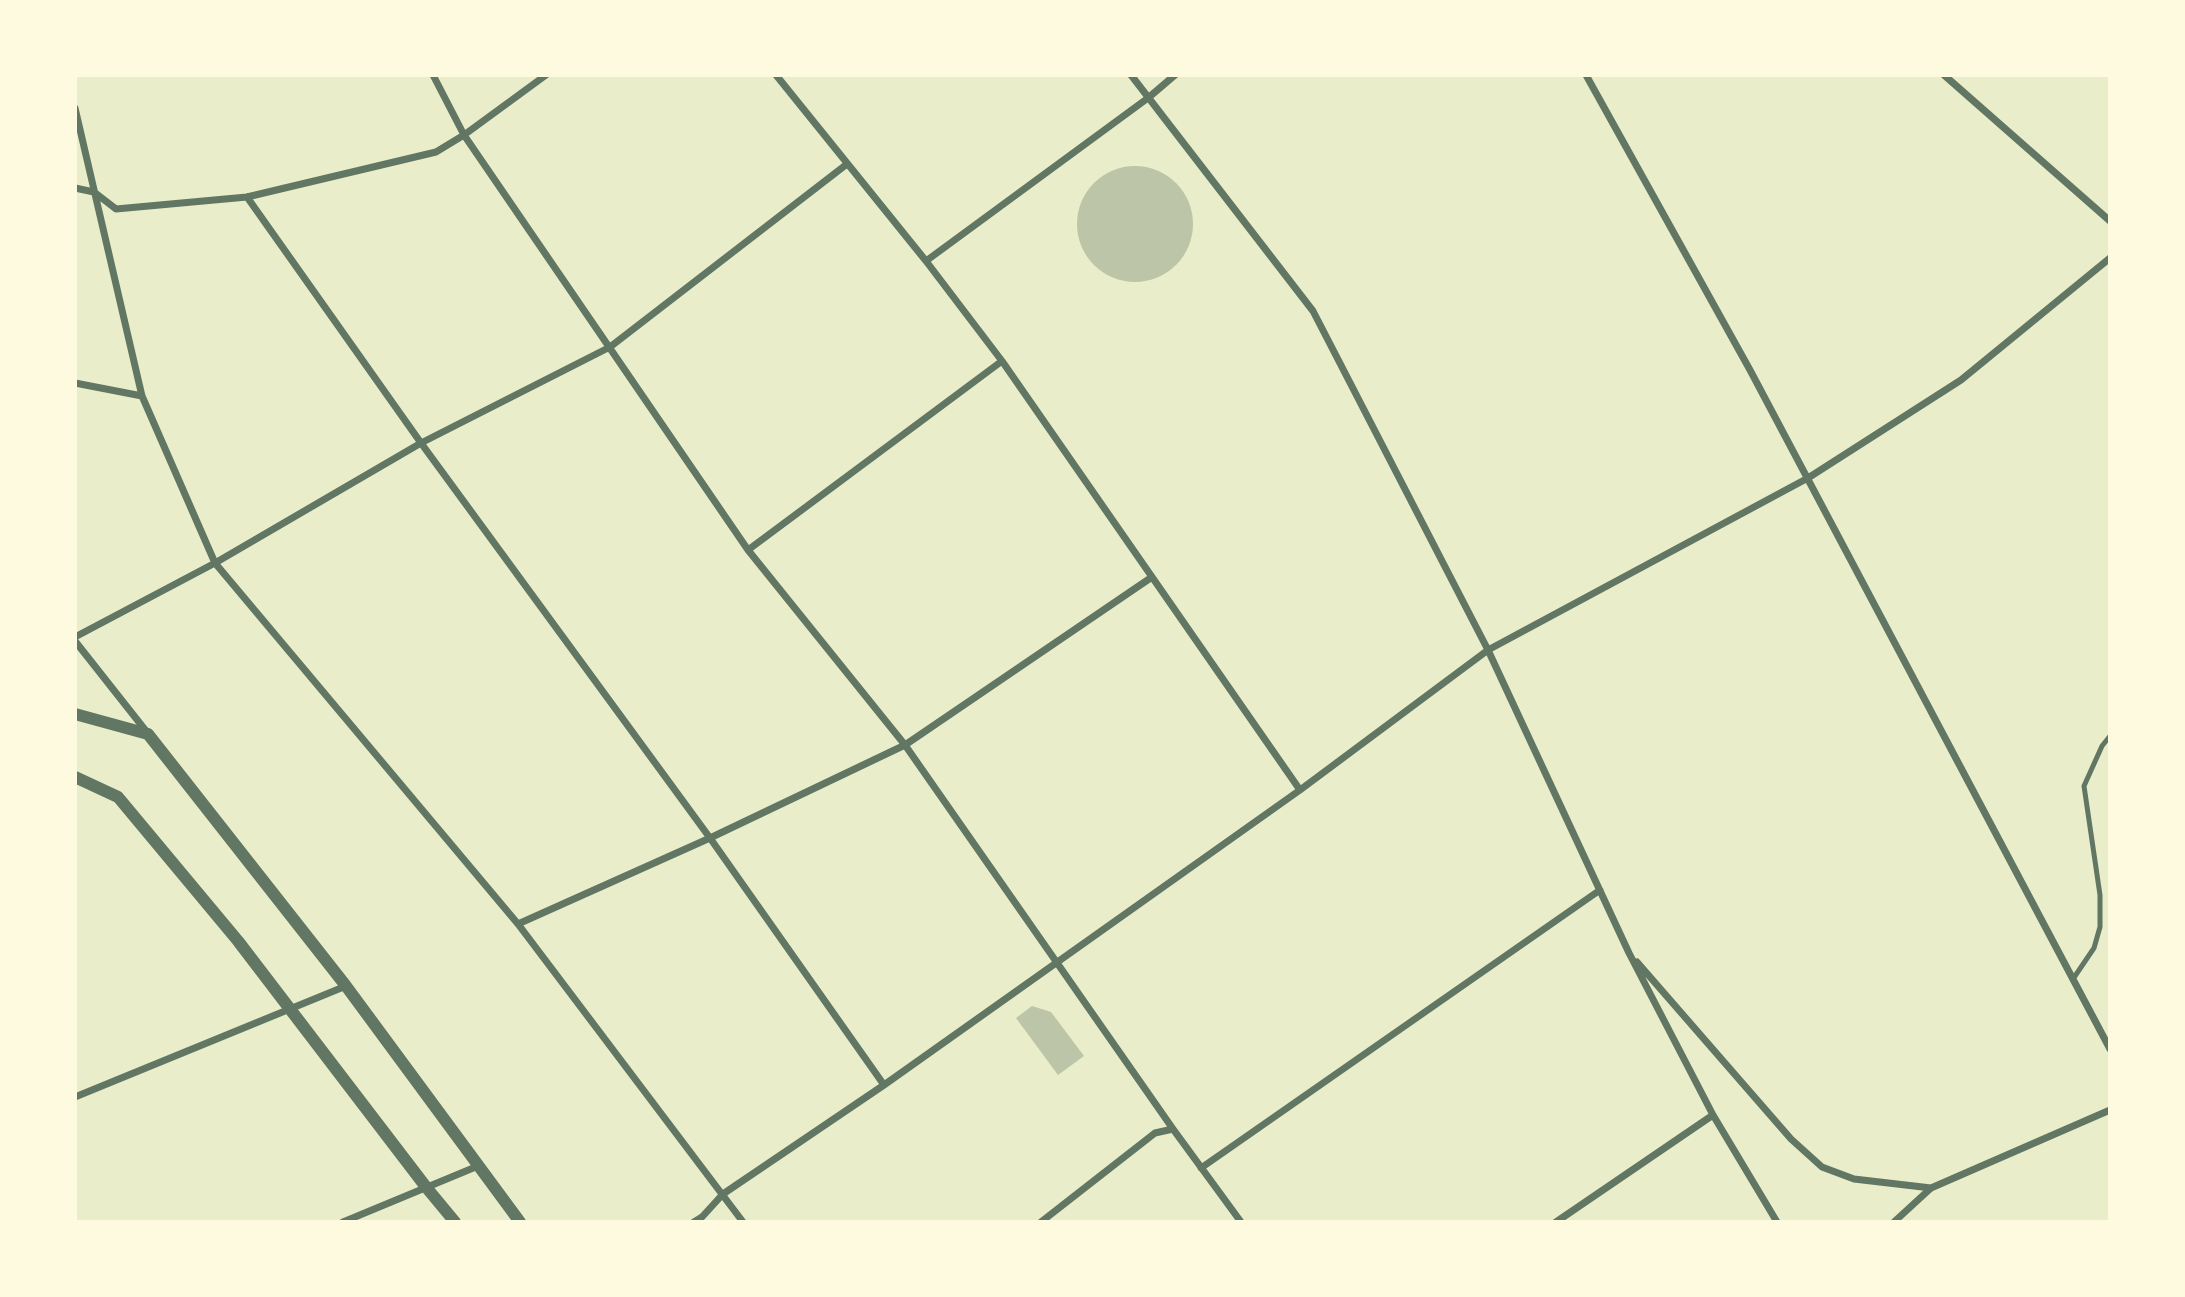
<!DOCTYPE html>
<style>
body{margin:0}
#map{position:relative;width:2185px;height:1297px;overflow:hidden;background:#e9edc9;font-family:"Fira Sans",sans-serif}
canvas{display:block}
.frame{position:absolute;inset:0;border:77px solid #fefae0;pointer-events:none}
</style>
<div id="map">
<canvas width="2185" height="1297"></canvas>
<div class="frame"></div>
</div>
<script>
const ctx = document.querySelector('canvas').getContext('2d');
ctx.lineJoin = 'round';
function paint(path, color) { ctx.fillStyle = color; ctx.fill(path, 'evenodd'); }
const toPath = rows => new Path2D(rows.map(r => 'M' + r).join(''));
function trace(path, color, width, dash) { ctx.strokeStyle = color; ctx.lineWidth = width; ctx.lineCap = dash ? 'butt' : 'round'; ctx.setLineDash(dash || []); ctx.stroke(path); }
paint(toPath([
 '1077 224a58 58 0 1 1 116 0a58 58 0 1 1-116 0Z',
 [1032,1006,1051,1012,1084,1056,1058,1075,1016,1018]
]), '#bcc5a7');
trace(toPath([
 [2073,979,2094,948,2100,927,2100,895,2084,786,2102,746,2110,736]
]), '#617663', 5);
trace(toPath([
 [433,75,464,135,748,550,905,745,1173,1129,1241,1222],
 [776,75,926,261,1002,361,1300,790],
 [1131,75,1313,311,1488,650,1629,953,1713,1115,1777,1222],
 [1586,75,1750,370,2110,1049],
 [1944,75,2110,221],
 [75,108,142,396,215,563,518,924,743,1222],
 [75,188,94,192,116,209,247,197,436,152,464,135,546,75],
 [247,197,421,443,710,838,884,1085],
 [926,261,1148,98,1175,75],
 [75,383,142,396],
 [748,550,1002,361],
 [75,637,215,563,421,443,610,347,847,164],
 [75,641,146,731],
 [518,924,710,838,905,745,1152,577],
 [1637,962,1791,1139,1822,1167,1854,1179,1931,1188],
 [75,1097,346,986],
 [1201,1168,1600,890],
 [343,1222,478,1166],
 [694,1222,702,1217,723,1194,884,1085,1300,790,1488,650,1808,478,1961,380,2110,258],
 [1041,1222,1155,1133,1173,1129],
 [1556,1222,1713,1115],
 [1894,1222,1931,1188,2110,1110]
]), '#617663', 7);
trace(toPath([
 [75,714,148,734,346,986,520,1222],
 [75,777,118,797,238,941,426,1187,455,1222]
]), '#617663', 12);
</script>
